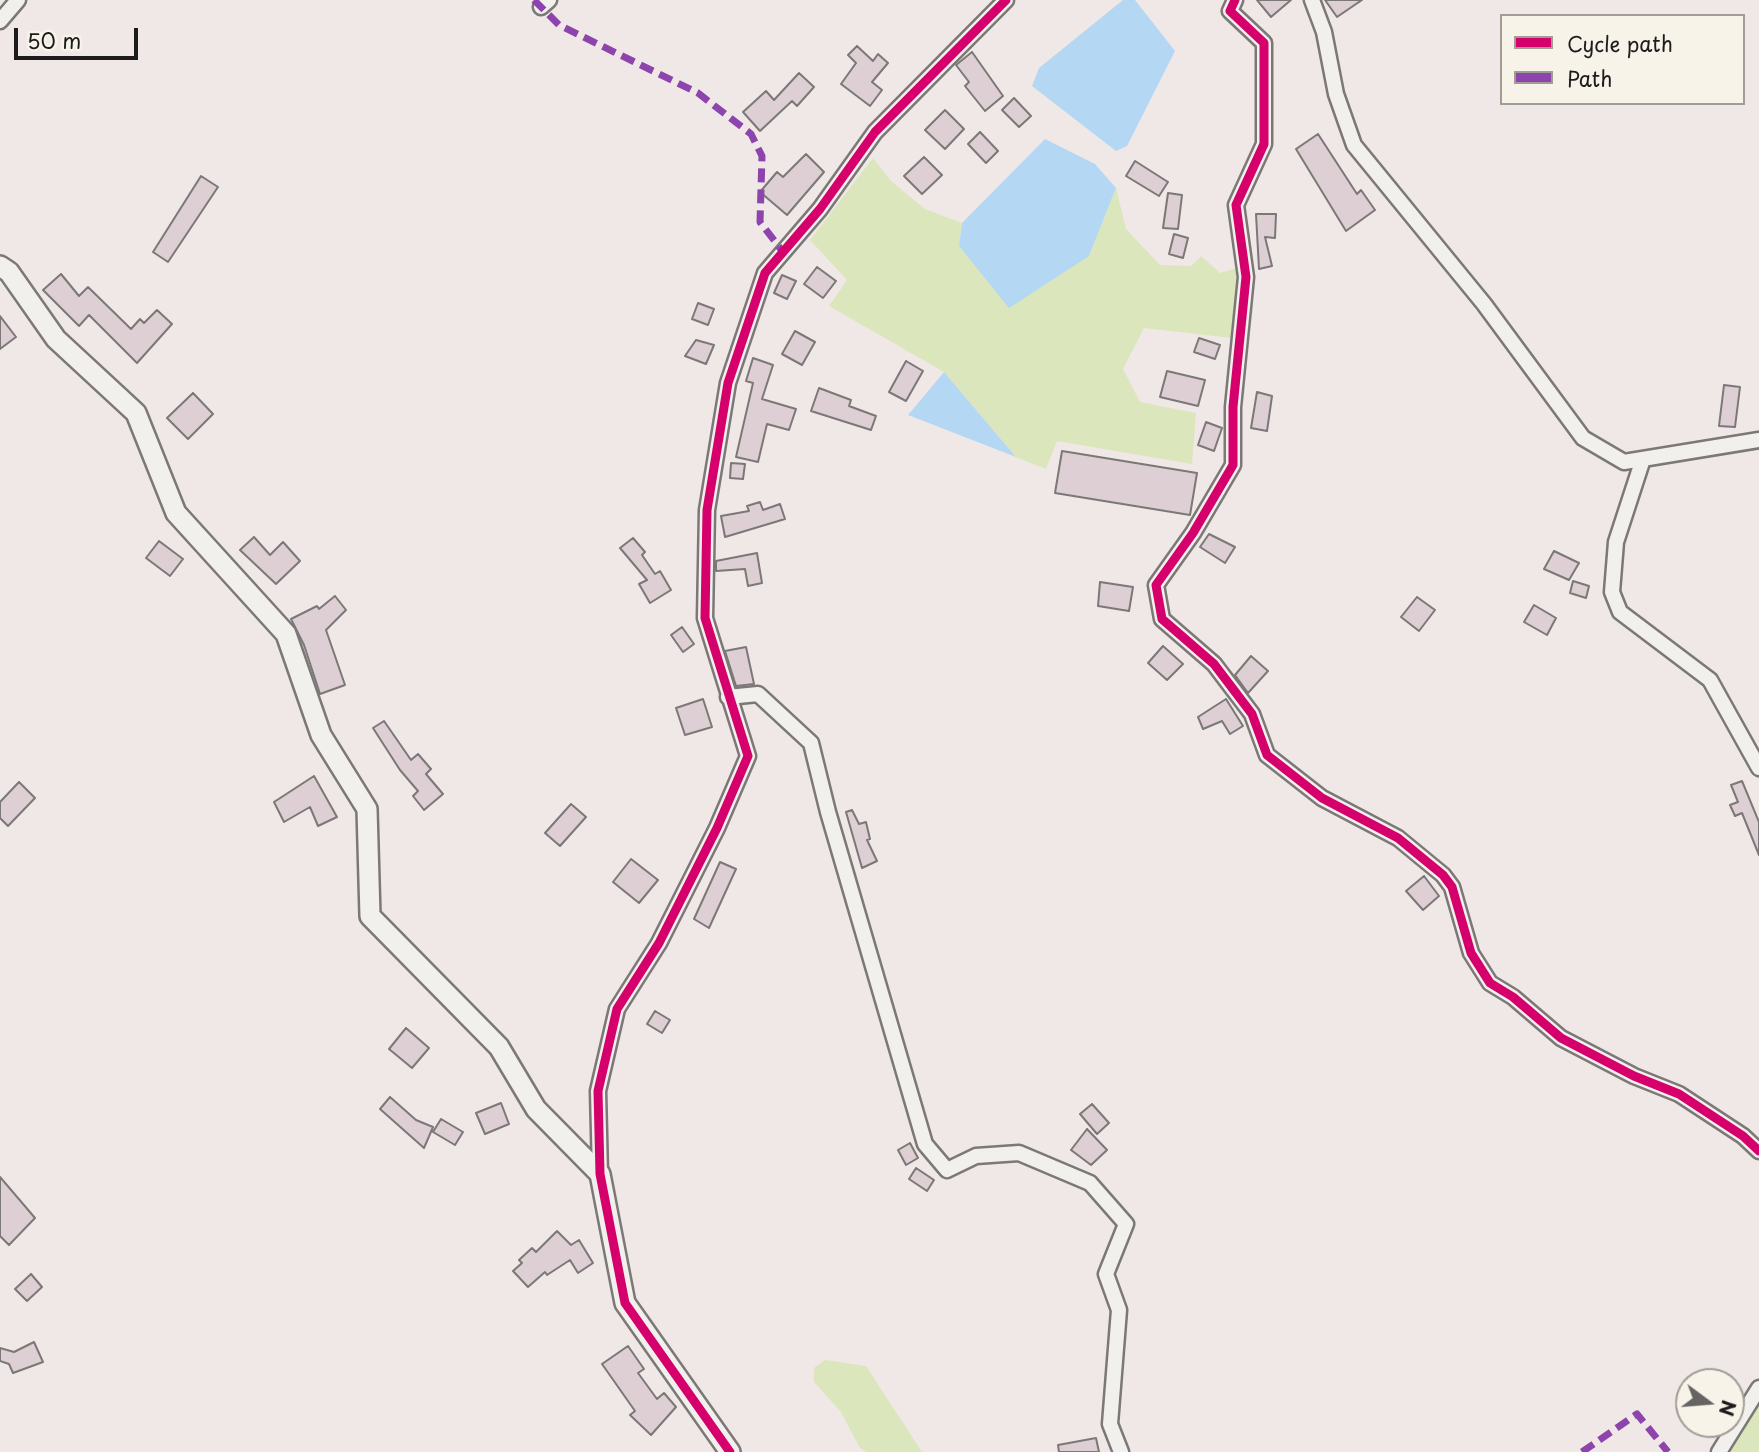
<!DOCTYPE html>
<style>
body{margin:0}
#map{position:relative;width:1759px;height:1452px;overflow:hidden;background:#f0e8e6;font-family:"Playpen Sans",sans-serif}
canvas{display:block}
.legend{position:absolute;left:1500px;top:14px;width:245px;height:91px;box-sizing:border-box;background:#f7f3e8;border:2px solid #9f9d96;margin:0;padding:9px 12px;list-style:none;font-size:21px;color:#1c1c1c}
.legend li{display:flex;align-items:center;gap:14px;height:35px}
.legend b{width:35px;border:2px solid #9f9d96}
.north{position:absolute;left:1675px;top:1368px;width:70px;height:70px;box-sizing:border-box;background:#f7f3e8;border:2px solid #9f9d96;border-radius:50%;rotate:106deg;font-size:19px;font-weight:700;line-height:28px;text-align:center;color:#1c1c1c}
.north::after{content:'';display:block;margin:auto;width:24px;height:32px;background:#666363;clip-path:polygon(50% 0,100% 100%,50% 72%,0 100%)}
.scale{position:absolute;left:14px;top:28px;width:124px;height:32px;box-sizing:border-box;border:4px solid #1c1c1c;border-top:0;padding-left:9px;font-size:21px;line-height:24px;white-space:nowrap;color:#1c1c1c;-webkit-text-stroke:5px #f7f3e8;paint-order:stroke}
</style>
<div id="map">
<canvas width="1759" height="1452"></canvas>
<ul class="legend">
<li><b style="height:9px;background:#d6006c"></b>Cycle path</li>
<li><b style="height:9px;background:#8e44ad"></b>Path</li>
</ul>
<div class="north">N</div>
<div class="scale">50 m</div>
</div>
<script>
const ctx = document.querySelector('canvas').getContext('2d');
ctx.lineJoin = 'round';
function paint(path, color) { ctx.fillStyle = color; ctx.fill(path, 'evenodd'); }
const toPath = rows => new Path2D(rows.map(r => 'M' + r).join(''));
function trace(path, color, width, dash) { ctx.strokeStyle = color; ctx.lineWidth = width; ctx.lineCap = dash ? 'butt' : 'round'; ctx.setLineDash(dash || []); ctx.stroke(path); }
paint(toPath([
 [873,158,891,181,925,209,962,223,959,246,1089,256,1116,188,1126,229,1160,265,1191,266,1201,256,1220,273,1237,268,1232,338,1144,328,1123,369,1140,402,1196,413,1192,464,1057,441,1046,469,1016,457,944,372,829,306,847,280,810,240],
 [825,1360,866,1366,922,1452,867,1452,860,1448,841,1412,814,1382,814,1368],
 [1759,1395,1759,1452,1728,1452,1745,1416]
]), '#dbe6bc');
paint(toPath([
 [1123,0,1135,0,1175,51,1127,146,1116,151,1032,86,1039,68],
 [1045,139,1095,164,1116,188,1089,256,1009,308,959,246,962,223],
 [944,372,1016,457,908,415]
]), '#b4d7f3');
const building = toPath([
 [1257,0,1291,0,1271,17,1257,0],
 [1325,0,1362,0,1337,17,1325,0],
 [857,46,873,61,878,54,888,63,872,82,882,90,870,106,841,84,856,63,848,55,857,46],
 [972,52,1003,96,985,111,965,86,969,82,956,65,972,52],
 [799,73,814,87,797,106,792,101,760,131,743,112,766,91,774,100,799,73],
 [1014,98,1031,116,1019,127,1002,110,1014,98],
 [945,110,964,129,945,149,925,130,945,110],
 [980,132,998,151,986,163,968,144,980,132],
 [1318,134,1357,194,1361,190,1375,210,1346,231,1296,149,1318,134],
 [806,154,824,172,787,215,760,192,777,172,783,177,806,154],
 [924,157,942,175,922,194,904,176,924,157],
 [1135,161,1168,182,1159,196,1126,176,1135,161],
 [201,176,218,187,168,262,153,252,201,176],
 [1168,193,1182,195,1178,229,1163,228,1168,193],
 [1256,214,1276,214,1275,238,1265,237,1272,266,1259,269,1256,214],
 [1174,234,1188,238,1183,258,1169,254,1174,234],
 [817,267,836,281,823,298,804,284,817,267],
 [61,274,79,296,88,287,131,329,140,319,144,323,157,310,172,324,137,363,89,315,79,326,43,290,61,274],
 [782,275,796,281,787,299,774,293,782,275],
 [698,303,714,309,708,325,692,319,698,303],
 [0,316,16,337,0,349,0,316],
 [795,331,815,342,802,365,782,354,795,331],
 [1199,338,1220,345,1215,359,1194,352,1199,338],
 [696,340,714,345,706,364,685,356,696,340],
 [753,358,773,365,762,399,796,409,789,430,767,424,758,462,736,457,753,383,746,381,753,358],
 [906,361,923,371,906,401,889,392,906,361],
 [1167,371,1205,380,1198,406,1160,397,1167,371],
 [1724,385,1740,387,1735,427,1719,426,1724,385],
 [819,388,851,400,849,406,876,416,871,430,811,411,819,388],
 [1257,392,1272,396,1267,431,1251,428,1257,392],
 [193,393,213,414,188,439,167,418,193,393],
 [1206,422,1222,428,1214,451,1198,445,1206,422],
 [1062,451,1197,473,1190,515,1055,493,1062,451],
 [731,463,745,464,743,479,730,478,731,463],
 [760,502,763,510,780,504,785,519,725,537,721,516,749,511,747,506,760,502],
 [1209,534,1235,547,1225,563,1200,547,1209,534],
 [254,537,270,555,283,542,300,561,276,584,240,550,254,537],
 [633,538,645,552,642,555,655,574,660,571,671,590,650,603,639,584,647,580,620,548,633,538],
 [159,541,183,559,170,576,146,558,159,541],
 [1554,551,1579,563,1569,580,1544,569,1554,551],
 [757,553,762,583,748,586,745,569,716,571,716,561,757,553],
 [1573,581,1589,586,1586,598,1570,593,1573,581],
 [1100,582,1133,587,1129,611,1098,606,1100,582],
 [335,596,346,610,326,630,345,685,320,694,304,645,291,619,317,606,319,609,335,596],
 [1417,597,1435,610,1419,631,1401,617,1417,597],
 [1534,605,1556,618,1547,635,1524,622,1534,605],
 [682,627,694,644,683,652,671,635,682,627],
 [1163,646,1183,664,1167,680,1148,663,1163,646],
 [746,647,754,684,736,686,725,651,746,647],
 [1251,656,1268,671,1248,693,1235,675,1251,656],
 [703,699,712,727,685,735,676,708,703,699],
 [1226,699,1243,726,1230,734,1222,721,1203,729,1198,717,1226,699],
 [384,721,411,760,418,754,431,769,426,774,443,794,424,810,413,796,418,791,400,770,373,728,384,721],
 [314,776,337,817,318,826,310,807,284,822,274,802,314,776],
 [1742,781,1759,822,1759,855,1742,813,1735,816,1730,805,1738,802,1731,785,1742,781],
 [19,782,35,798,8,826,0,818,0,802,19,782],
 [571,804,586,817,560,846,545,833,571,804],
 [852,810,859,824,866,822,870,839,867,840,877,861,862,868,846,812,852,810],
 [631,859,658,880,639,903,613,882,631,859],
 [720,862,736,869,709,928,694,919,720,862],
 [1424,876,1439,896,1423,910,1406,891,1424,876],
 [655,1011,670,1020,662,1033,647,1024,655,1011],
 [406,1028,429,1048,412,1068,389,1049,406,1028],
 [390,1097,416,1120,433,1127,424,1148,380,1109,390,1097],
 [501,1103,509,1124,485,1134,476,1113,501,1103],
 [1092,1104,1109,1123,1097,1134,1080,1114,1092,1104],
 [441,1119,463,1132,455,1145,433,1132,441,1119],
 [1087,1129,1107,1150,1091,1165,1071,1150,1087,1129],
 [910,1143,918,1158,906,1165,898,1150,910,1143],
 [916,1168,934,1180,927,1191,909,1179,916,1168],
 [0,1177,35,1218,9,1245,0,1236,0,1177],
 [557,1231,571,1245,579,1240,593,1263,578,1273,570,1260,547,1275,545,1272,528,1287,513,1271,522,1263,519,1260,532,1248,536,1252,557,1231],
 [31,1274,42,1287,27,1301,15,1289,31,1274],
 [34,1342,43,1362,13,1373,9,1364,0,1361,0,1348,14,1352,34,1342],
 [628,1346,644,1369,638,1373,657,1399,664,1393,676,1407,651,1435,630,1415,635,1411,602,1364,628,1346],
 [1096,1438,1099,1452,1059,1452,1058,1445,1096,1438]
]);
paint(building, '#ddcfd3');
trace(building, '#7b7877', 2);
const street = toPath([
 [1235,0,1230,11,1264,43,1264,144,1236,205,1246,277,1233,407,1233,465,1193,533,1156,585,1162,619,1214,664,1252,714,1267,755,1322,798,1398,838,1443,875,1452,887,1471,953,1490,983,1513,997,1561,1038,1634,1076,1679,1094,1743,1136,1759,1151],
 [1312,0,1324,32,1336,94,1354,145,1484,304,1583,438,1624,462,1759,440],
 [541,7,549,0],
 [0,21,18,0],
 [1643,459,1616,542,1612,592,1620,612,1710,680,1759,768],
 [728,697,758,694,811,743,828,812,925,1144,947,1170,976,1156,1019,1153,1090,1183,1126,1224,1106,1274,1119,1310,1110,1424,1121,1452],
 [600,1174,598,1091,617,1009,659,943,717,828,748,756,705,618,707,510,728,383,765,273,820,209,875,132,1006,0],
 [1719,1452,1759,1388]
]);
const secondary = toPath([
 [0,266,9,272,56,339,136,413,176,513,286,634,321,735,367,809,370,916,499,1047,536,1109,600,1174,625,1303,730,1452]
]);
trace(street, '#7b7877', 19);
trace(secondary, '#7b7877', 24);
trace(street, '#f2f0ec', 14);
trace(secondary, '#f2f0ec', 19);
trace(toPath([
 [534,0,559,25,698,93,751,134,762,156,760,222,783,252],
 [1582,1452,1637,1414,1668,1452]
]), '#8e44ad', 7, [14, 7]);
trace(toPath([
 [1235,0,1230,11,1264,43,1264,144,1236,205,1246,277,1233,407,1233,465,1193,533,1156,585,1162,619,1214,664,1252,714,1267,755,1322,798,1398,838,1443,875,1452,887,1471,953,1490,983,1513,997,1561,1038,1634,1076,1679,1094,1743,1136,1759,1151],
 [730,1452,625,1303,600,1174,598,1091,617,1009,659,943,717,828,748,756,705,618,707,510,728,383,765,273,820,209,875,132,1006,0]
]), '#d6006c', 9);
</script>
